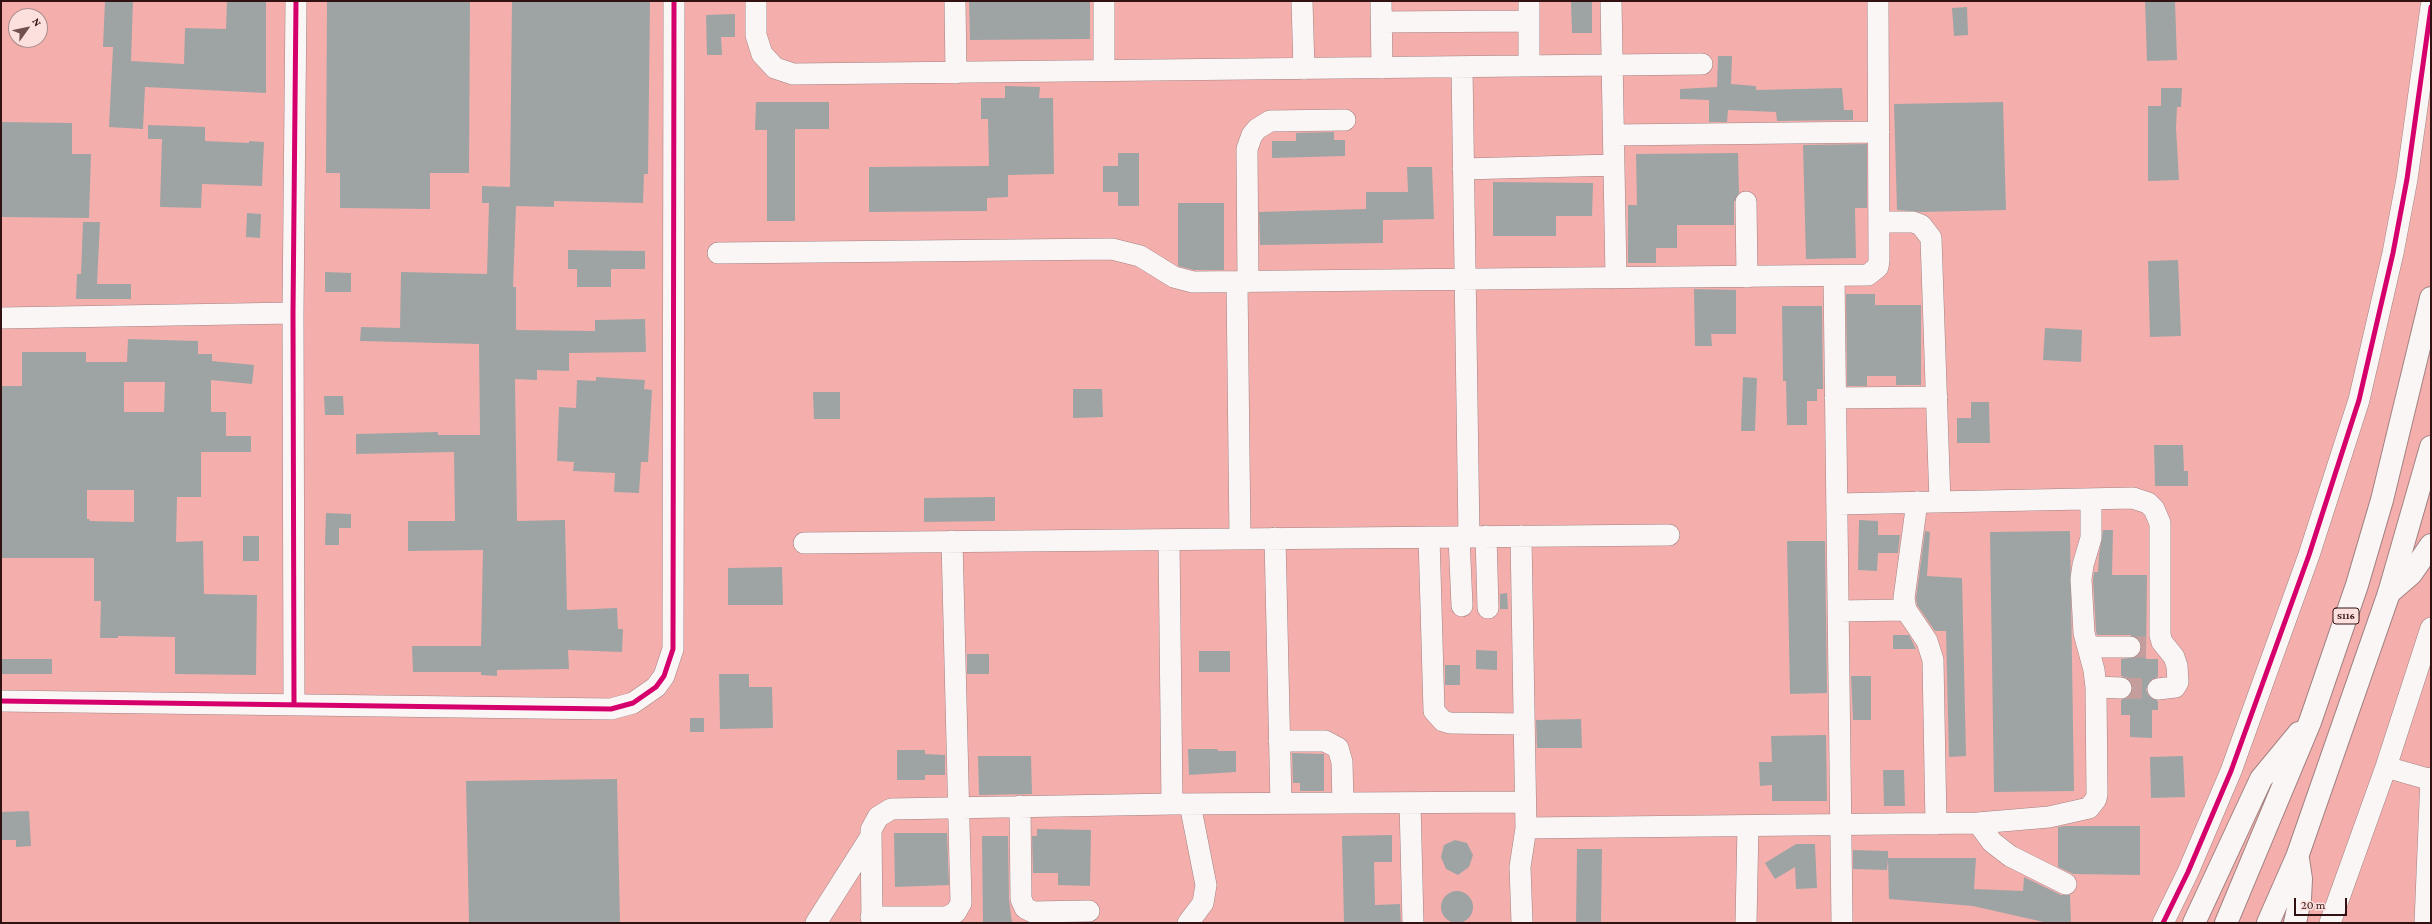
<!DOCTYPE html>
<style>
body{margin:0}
#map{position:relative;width:2432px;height:924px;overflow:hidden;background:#e7c1c0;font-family:"Crimson Pro",serif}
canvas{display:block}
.frame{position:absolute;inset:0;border:2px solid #311112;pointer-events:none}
.north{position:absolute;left:8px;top:8px;width:40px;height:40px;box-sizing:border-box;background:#fce0de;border:1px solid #ab8d8c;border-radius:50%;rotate:57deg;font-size:11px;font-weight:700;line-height:16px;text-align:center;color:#311112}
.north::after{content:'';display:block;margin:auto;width:14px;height:18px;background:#714f4f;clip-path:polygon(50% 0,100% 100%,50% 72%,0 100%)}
.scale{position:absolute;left:2294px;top:898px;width:53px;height:18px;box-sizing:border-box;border:2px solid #311112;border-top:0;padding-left:5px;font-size:12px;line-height:14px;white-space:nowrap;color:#311112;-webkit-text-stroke:3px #fce0de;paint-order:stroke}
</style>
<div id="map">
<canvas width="2432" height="924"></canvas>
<div class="frame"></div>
<div class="north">N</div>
<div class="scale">20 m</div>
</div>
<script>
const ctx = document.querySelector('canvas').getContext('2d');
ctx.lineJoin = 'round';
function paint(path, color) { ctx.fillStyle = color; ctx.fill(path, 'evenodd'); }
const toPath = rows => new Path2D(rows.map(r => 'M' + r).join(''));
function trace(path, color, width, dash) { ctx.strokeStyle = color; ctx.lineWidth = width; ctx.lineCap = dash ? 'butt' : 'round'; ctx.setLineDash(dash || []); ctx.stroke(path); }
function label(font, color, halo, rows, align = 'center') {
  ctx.font = font + ' "Crimson Pro",serif'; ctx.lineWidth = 3; ctx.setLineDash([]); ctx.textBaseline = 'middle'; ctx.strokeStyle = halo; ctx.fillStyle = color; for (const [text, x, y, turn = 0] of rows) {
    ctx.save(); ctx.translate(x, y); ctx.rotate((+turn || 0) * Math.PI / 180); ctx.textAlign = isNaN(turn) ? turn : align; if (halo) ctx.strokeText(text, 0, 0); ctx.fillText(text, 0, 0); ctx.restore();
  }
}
paint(toPath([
 [1,1,2431,1,2431,923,1,923],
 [16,16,40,16,40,40,16,40]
]), '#f4afad');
paint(toPath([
 [105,1,133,1,131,61,184,64,185,28,226,29,227,1,266,1,266,93,145,87,143,129,109,127,113,47,103,47],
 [327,1,470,1,469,173,430,173,430,209,340,208,340,173,326,173],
 [512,1,650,1,648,174,644,174,643,203,554,201,554,207,516,206,513,287,516,287,516,330,595,331,595,320,645,319,646,352,569,353,569,371,537,370,537,380,515,379,517,521,565,520,567,610,617,608,618,629,623,629,622,652,568,650,569,669,497,670,497,676,481,675,481,672,413,672,412,646,481,646,483,550,408,551,408,521,455,521,454,452,356,454,356,434,438,432,438,435,480,435,479,344,360,341,361,327,400,328,401,272,487,274,489,203,482,203,482,186,510,187],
 [969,1,1090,1,1090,39,970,40],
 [1571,1,1592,1,1592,33,1572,33],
 [2145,1,2175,1,2177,60,2147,61],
 [1967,7,1968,35,1954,36,1952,8],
 [735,14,735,37,721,37,722,55,707,55,706,15],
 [1718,56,1732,56,1731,84,1756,86,1756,90,1842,88,1844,110,1853,110,1853,120,1777,121,1776,112,1728,110,1727,122,1709,122,1709,100,1680,99,1680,89,1717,87],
 [1005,86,1040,87,1039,98,1053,98,1054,174,1008,175,1008,197,987,198,987,211,869,212,869,167,989,166,988,119,981,119,981,98,1005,98],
 [2161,88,2182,88,2181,107,2177,107,2176,128,2179,180,2148,181,2148,106,2161,106],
 [756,102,829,102,829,129,795,129,795,221,767,221,767,130,755,130],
 [2003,102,2006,210,1921,212,1897,210,1894,104],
 [1,122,72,123,72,154,91,154,89,218,1,217],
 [148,125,205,127,205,141,249,143,249,141,264,142,262,186,202,184,201,208,160,207,162,139,148,139],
 [1334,132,1334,140,1345,140,1345,156,1272,158,1272,141,1296,141,1296,133],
 [1867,144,1867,208,1855,208,1856,258,1806,259,1803,145],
 [1118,153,1139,153,1139,206,1118,206,1118,192,1103,192,1103,166,1118,166],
 [1738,153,1739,193,1734,202,1734,225,1677,225,1677,248,1656,248,1656,263,1628,263,1628,205,1637,205,1636,154],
 [1407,167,1432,167,1434,219,1383,220,1383,243,1260,245,1259,212,1366,209,1366,192,1408,192],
 [1493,182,1593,183,1592,216,1556,216,1556,236,1493,236],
 [1178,203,1224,203,1224,270,1194,270,1178,266],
 [247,213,261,214,260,238,246,237],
 [83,222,100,222,97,284,131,284,131,299,76,299,77,274,81,274],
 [568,250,645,251,645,269,611,269,611,287,577,287,577,269,568,269],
 [2178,260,2181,336,2150,337,2148,261],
 [325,272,351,273,351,292,325,292],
 [1694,289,1736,290,1736,334,1711,334,1712,346,1695,346],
 [1846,294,1875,294,1875,305,1921,305,1921,385,1896,385,1896,376,1867,376,1867,386,1847,386],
 [1782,306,1822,306,1823,389,1817,389,1817,401,1807,401,1807,425,1787,425,1786,381,1783,381],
 [2045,328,2082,330,2081,362,2043,360],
 [128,339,198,341,198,354,212,354,212,361,254,365,252,384,211,380,211,412,226,412,226,436,251,436,251,452,201,452,201,497,177,497,176,542,203,541,204,594,257,595,256,675,175,674,175,637,118,636,118,638,100,638,101,601,94,601,94,558,1,558,1,386,22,386,22,352,86,352,86,362,127,362],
 [124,382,165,382,164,412,124,412],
 [87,490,134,490,134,522,90,521,89,519,87,519],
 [596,377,645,380,644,389,652,390,648,462,641,462,639,493,614,492,615,473,573,471,574,462,557,461,559,407,576,408,577,380,596,381],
 [1743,377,1757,378,1755,431,1741,431],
 [1073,389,1102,389,1103,417,1073,418],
 [813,392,840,392,840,419,814,419],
 [324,396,343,396,344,415,325,415],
 [1971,402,1989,402,1990,443,1957,443,1957,418,1971,418],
 [2154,445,2183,445,2184,471,2188,471,2188,486,2155,486],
 [995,497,995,521,924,522,924,498],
 [326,513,351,514,351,528,339,528,339,545,325,545],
 [1859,520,1878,521,1878,535,1900,535,1898,553,1878,553,1877,571,1858,570],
 [2103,530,2113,530,2112,575,2147,575,2146,659,2158,659,2158,677,2151,680,2146,690,2149,696,2158,701,2158,710,2152,710,2152,738,2130,737,2130,715,2121,715,2121,700,2131,695,2133,688,2128,678,2121,676,2121,659,2136,657,2142,647,2141,641,2130,635,2097,635,2096,631,2093,580,2094,572,2098,572,2099,555],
 [1925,531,1930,532,1927,576,1962,578,1966,756,1949,757,1946,631,1935,631,1917,605,1916,598],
 [2070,531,2074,791,1994,792,1990,532],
 [243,536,259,536,259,561,243,561],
 [1787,541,1825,541,1827,693,1790,694],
 [782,567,783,605,728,605,728,568],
 [1507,593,1508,609,1500,609,1500,594],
 [1893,635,1909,635,1916,649,1893,649],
 [1476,650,1497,651,1497,670,1476,669],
 [1199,651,1230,651,1230,672,1199,672],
 [967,654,989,654,989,674,967,674],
 [1,659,52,659,52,674,1,674],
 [1445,665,1460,665,1460,685,1445,685],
 [719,674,749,674,749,687,772,687,773,728,720,729],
 [1851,676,1871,676,1871,720,1853,720],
 [690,718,704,718,704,732,690,732],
 [1581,719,1582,748,1537,748,1536,720],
 [1826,735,1827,801,1772,801,1772,785,1760,786,1759,762,1772,762,1771,736],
 [1188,749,1217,749,1218,751,1236,751,1236,772,1189,775],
 [897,750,925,750,925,754,945,755,945,775,925,775,925,780,897,780],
 [1292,753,1324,754,1324,791,1300,791,1300,783,1293,783],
 [978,756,1031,756,1032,794,979,795],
 [2183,756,2185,797,2151,798,2150,757],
 [1883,770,1904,770,1905,806,1884,806],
 [617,779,620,923,469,923,466,781],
 [29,811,31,846,16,847,16,840,1,840,1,812],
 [2065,826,2140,826,2140,875,2073,874,2058,867,2058,827],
 [1037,829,1091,830,1090,886,1058,885,1058,873,1033,873,1032,836,1037,836],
 [894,833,947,833,949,885,895,887],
 [1392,835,1392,862,1374,862,1375,905,1400,904,1401,923,1344,923,1342,836],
 [982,836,1008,836,1009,899,1012,923,983,923],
 [1455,840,1467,843,1473,855,1469,867,1458,875,1446,869,1441,857,1444,845],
 [1796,844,1815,844,1817,888,1796,889,1795,867,1775,879,1765,863],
 [1577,849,1602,849,1601,923,1576,923],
 [1853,850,1888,851,1888,858,1976,858,1974,889,2023,891,2024,877,2061,895,2070,895,2071,923,2048,923,1973,906,1889,899,1888,859,1887,870,1853,869],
 '1441 907a16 16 0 1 1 32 0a16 16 0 1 1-32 0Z'
]), '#9ea4a4');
trace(toPath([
 [2130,647,2146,647],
 [2121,688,2158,689]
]), '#c39e9d', 21, [21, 10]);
const minor = toPath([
 [756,1,756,35,762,54,775,68,793,74,1702,64],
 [955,1,956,73],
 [1302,1,1304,69],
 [1381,1,1382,68],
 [1529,1,1529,66],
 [1611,1,1616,278],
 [1381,22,1529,21],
 [1462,67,1469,537],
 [1104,71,1104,1],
 [1614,135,1879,132],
 [1463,169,1614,165],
 [1746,202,1747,277],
 [1879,222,1913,222,1921,225,1931,238,1940,502],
 [718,253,1112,249,1140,256,1174,277,1193,282,1868,275,1878,267,1879,260,1878,1],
 [1834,276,1842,923],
 [1237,282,1240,539],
 [1248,282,1247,149,1252,135,1257,129,1270,121,1345,120],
 [1,318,293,313],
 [1835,398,1937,397],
 [1917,502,1904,598,1906,610,1927,641,1933,660,1936,824],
 [1837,504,2133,498,2148,503,2154,509,2160,523,2160,635,2162,642,2174,657,2177,666,2178,682,2175,687,2158,689],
 [1486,536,1488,608],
 [1521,536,1526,828,1520,867,1522,923],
 [1429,537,1434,711,1443,721,1450,723,1523,724],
 [1459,537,1462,606],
 [1275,538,1281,803],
 [1169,540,1172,804],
 [804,543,1669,535],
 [1838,611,1906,610],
 [2088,647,2130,647],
 [2096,687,2121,688],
 [1,701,611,709,633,703,656,687,664,676,673,649,674,1],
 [294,705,293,313,296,1],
 [1279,741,1325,741,1338,748,1342,762,1343,803],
 [2386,767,2431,780],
 [1410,803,1413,923],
 [1020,806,1021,899,1025,908,1033,912,1089,911],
 [1978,823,1992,842,2010,856,2066,884],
 [1526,828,1978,823,2049,817,2089,808,2096,799,2097,794,2096,687,2094,670,2084,633,2081,579,2083,565,2091,538,2091,499],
 [871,917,947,917,956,912,961,903,952,541],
 [816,923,870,838],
 [872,923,871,830,878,817,891,809,1172,804,1524,802],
 [1188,923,1203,903,1206,885,1190,804],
 [1746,923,1748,826],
 [2163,923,2188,872,2231,771,2309,555,2359,400,2393,253,2407,179,2431,7],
 [2330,923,2386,767,2431,628],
 [2425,923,2431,778]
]);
const major = toPath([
 [2389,593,2411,574,2431,545]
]);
const highway = toPath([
 [2194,923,2261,779,2299,733],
 [2226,923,2310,722,2357,585,2382,500,2431,298],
 [2268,923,2297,857,2389,593,2431,447],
 [2295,923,2300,899,2301,879,2298,859]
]);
trace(minor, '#a28282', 22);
trace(major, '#a28282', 24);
trace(highway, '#a28282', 24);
trace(minor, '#fbf6f6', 21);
trace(major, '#fbf6f6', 22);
trace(highway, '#fbf6f6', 22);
trace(toPath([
 [1,701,611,709,633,703,656,687,664,676,673,649,674,1],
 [294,705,293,313,296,1],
 [2163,923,2188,872,2231,771,2309,555,2359,400,2393,253,2407,179,2431,7]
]), '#d6006c', 5);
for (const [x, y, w] of [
 [2346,616,26]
]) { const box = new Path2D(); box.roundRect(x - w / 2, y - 8, w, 16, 3); ctx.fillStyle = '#fce0de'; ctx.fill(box); trace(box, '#311112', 1); }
label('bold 10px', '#311112', null, [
 ["S116",2346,616]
]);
</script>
